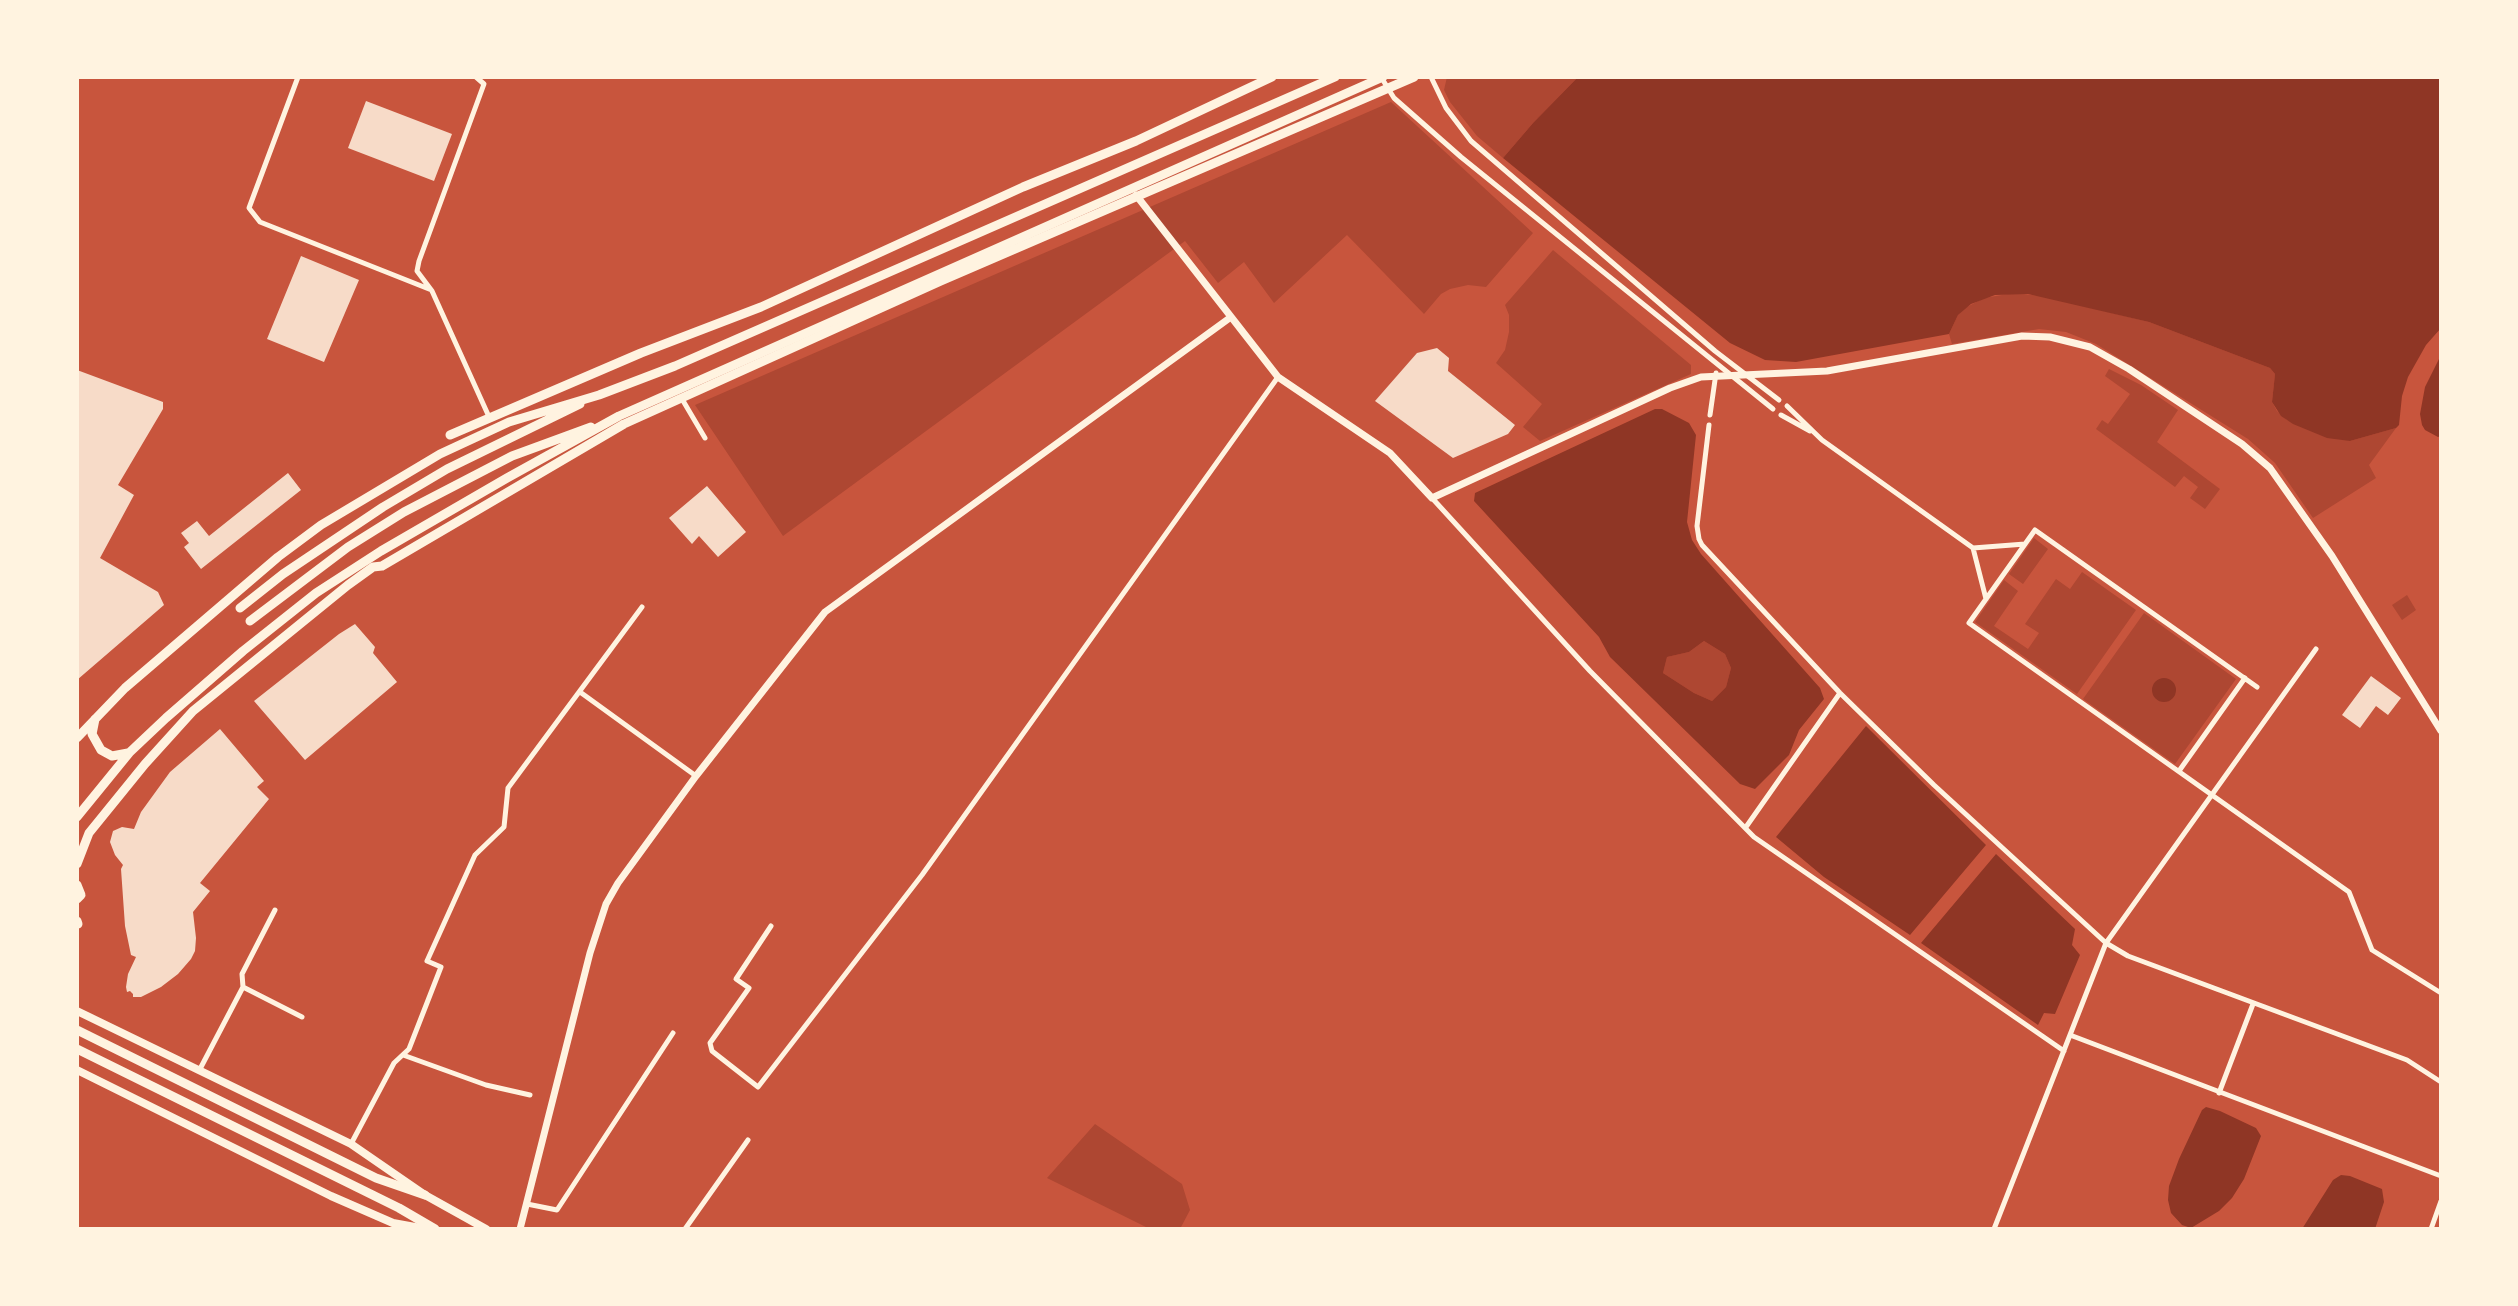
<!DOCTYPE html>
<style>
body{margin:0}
#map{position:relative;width:2518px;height:1306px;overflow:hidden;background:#c8553d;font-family:Mulish,sans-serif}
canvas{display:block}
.frame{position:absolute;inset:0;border:79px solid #fff3e0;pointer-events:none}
</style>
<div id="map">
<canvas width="2518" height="1306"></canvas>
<div class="frame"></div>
</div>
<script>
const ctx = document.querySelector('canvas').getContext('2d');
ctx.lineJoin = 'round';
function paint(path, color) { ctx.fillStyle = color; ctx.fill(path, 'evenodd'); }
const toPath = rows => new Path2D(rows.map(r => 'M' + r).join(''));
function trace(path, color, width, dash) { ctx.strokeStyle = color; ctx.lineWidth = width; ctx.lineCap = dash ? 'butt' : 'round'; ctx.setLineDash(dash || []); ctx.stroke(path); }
paint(toPath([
 [1447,77,1578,77,1533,123,1503,158,1477,136,1450,102,1444,90],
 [1391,102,1533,233,1486,287,1468,285,1450,289,1441,294,1424,314,1347,235,1274,303,1244,262,1218,283,1185,241,783,536,695,405],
 [1553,250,1691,365,1691,374,1540,441,1523,427,1542,404,1496,363,1505,350,1509,332,1509,315,1505,305],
 [2014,293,2041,296,2149,322,2270,368,2275,374,2272,402,2277,411,2287,420,2350,441,2396,428,2369,465,2376,478,2313,518,2275,463,2248,439,2096,344,2066,332,2039,329,1952,344,1949,334,1958,315,1963,309,1984,298],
 [2109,369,2141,385,2178,410,2157,442,2220,489,2205,509,2190,498,2198,487,2184,476,2175,487,2096,429,2102,420,2108,424,2130,394,2105,376],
 [2034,538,2048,549,2023,584,2009,574],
 [2082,572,2136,610,2077,694,1975,622,2004,580,2018,591,1994,626,2028,649,2039,633,2025,624,2056,579,2070,589],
 [2407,595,2416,610,2402,620,2392,605],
 [2144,613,2236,679,2175,764,2083,699],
 [1704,641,1725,654,1731,668,1726,687,1712,701,1694,693,1663,673,1667,657,1689,652],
 [1095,1124,1182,1184,1190,1210,1180,1229,1150,1229,1047,1178]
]), '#ae4732');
paint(toPath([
 [1578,77,2441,77,2441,328,2426,345,2408,377,2402,396,2399,425,2396,428,2350,441,2327,438,2293,424,2281,416,2272,402,2275,374,2270,368,2149,322,2028,294,1995,295,1971,304,1958,315,1949,334,1796,362,1765,360,1730,343,1503,158,1533,123],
 [2441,355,2441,436,2438,437,2425,430,2422,425,2420,414,2425,387],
 [1655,409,1662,409,1689,423,1696,435,1687,522,1692,540,1701,554,1820,688,1824,699,1799,730,1789,755,1755,789,1740,784,1610,657,1599,637,1474,501,1475,493],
 [1704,641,1725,654,1731,668,1726,687,1712,701,1694,693,1663,673,1667,657,1689,652],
 '2152 690a12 12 0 1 1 24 0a12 12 0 1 1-24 0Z',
 [1866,726,1986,845,1910,935,1824,877,1776,837],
 [1996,854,2075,929,2072,945,2080,955,2055,1014,2044,1013,2038,1025,1921,943],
 [2206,1107,2220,1111,2256,1128,2261,1136,2244,1179,2232,1198,2219,1211,2191,1228,2182,1225,2171,1213,2168,1200,2169,1186,2179,1159,2202,1110],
 [2341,1175,2350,1176,2382,1189,2384,1202,2375,1229,2302,1229,2333,1180]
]), '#8f3625');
paint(toPath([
 [366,101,452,134,434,181,348,148],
 [301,256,359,280,324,362,267,339],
 [1437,348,1449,358,1448,371,1515,425,1508,434,1453,458,1375,401,1417,353],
 [77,370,163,402,163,409,118,485,134,495,100,558,158,592,164,605,77,680],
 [288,473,301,490,201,569,184,547,189,543,181,533,197,521,209,536],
 [707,486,746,532,718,557,699,536,692,544,669,518],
 [355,624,375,647,373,653,397,682,305,760,254,701,339,634],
 [2371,676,2401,698,2388,715,2376,706,2360,728,2342,715],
 [220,729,264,781,257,787,269,799,200,883,210,891,193,912,196,938,195,951,191,959,178,974,161,987,141,997,133,997,133,994,130,991,127,992,126,987,128,974,136,957,131,955,125,926,121,869,123,865,115,855,110,842,113,831,122,827,134,829,141,812,170,772]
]), '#f7dbc8');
trace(toPath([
 [298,77,249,208,260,222,429,289],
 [476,77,484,84,419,261,417,271,432,291,490,419],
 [1381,77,1394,98,1461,157,1773,409],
 [1431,77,1446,108,1471,141,1715,351,1779,400],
 [682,399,705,438],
 [1787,406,1822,440,1973,548,1986,599],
 [1710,415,1716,373],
 [1781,415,1810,431],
 [1709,425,1697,526,1699,539,1702,545,1840,693,1934,785,2106,943,2128,956,2407,1060,2441,1082],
 [1432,498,1590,671,1754,837,2064,1051],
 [1973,548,2025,544],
 [2257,687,2035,530,1969,623,2349,892,2372,950,2441,993],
 [580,692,696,776],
 [2179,771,2245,678],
 [1746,827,1840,693],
 [771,926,736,979,749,988,710,1043,712,1051,758,1087,922,875,1278,377],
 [243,987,242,974,275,910],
 [2070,1035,2441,1176],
 [403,1055,486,1085,530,1095],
 [200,1069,243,987,302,1017],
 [2219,1093,2253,1004],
 [351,1144,394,1063,409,1049,441,967,427,961,475,855,504,827,508,788,642,607],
 [527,1204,557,1210,673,1033],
 [685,1229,748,1140],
 [1994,1229,2106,943,2316,649],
 [2431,1229,2441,1201]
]), '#fff3e0', 5);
trace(toPath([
 [1136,195,1278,377,1390,453,1432,498,1670,388,1701,377,1827,371,2022,336,2050,337,2090,347,2129,369,2242,444,2270,468,2332,556,2441,731],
 [520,1229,590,953,606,904,618,883,696,776,825,612,1231,317]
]), '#fff3e0', 7);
trace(toPath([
 [77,1011,351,1144,425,1195,486,1229],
 [77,1070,331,1196,393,1223,426,1229]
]), '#fff3e0', 8);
trace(toPath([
 [450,435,641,353,761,307,1023,187,1136,141,1272,77],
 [77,864,89,833,145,764,193,711,348,585,373,567,382,566,624,424,941,281,1414,77],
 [77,885,81,895,77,899],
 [77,921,78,924],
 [77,1030,376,1178,425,1195],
 [77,1049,399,1208,435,1229]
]), '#fff3e0', 9);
trace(toPath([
 [240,608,283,574,383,507,447,469,580,404],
 [250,621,348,547,404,512,512,456,591,427],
 [95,719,92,734,101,750,112,756,128,753],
 [77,738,125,688,278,557,321,525,440,454,509,422,599,395,675,366,1335,77],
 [77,817,130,752,166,718,243,651,316,593,381,551,507,478,619,416,1383,77]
]), '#fff3e0', 9);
</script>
